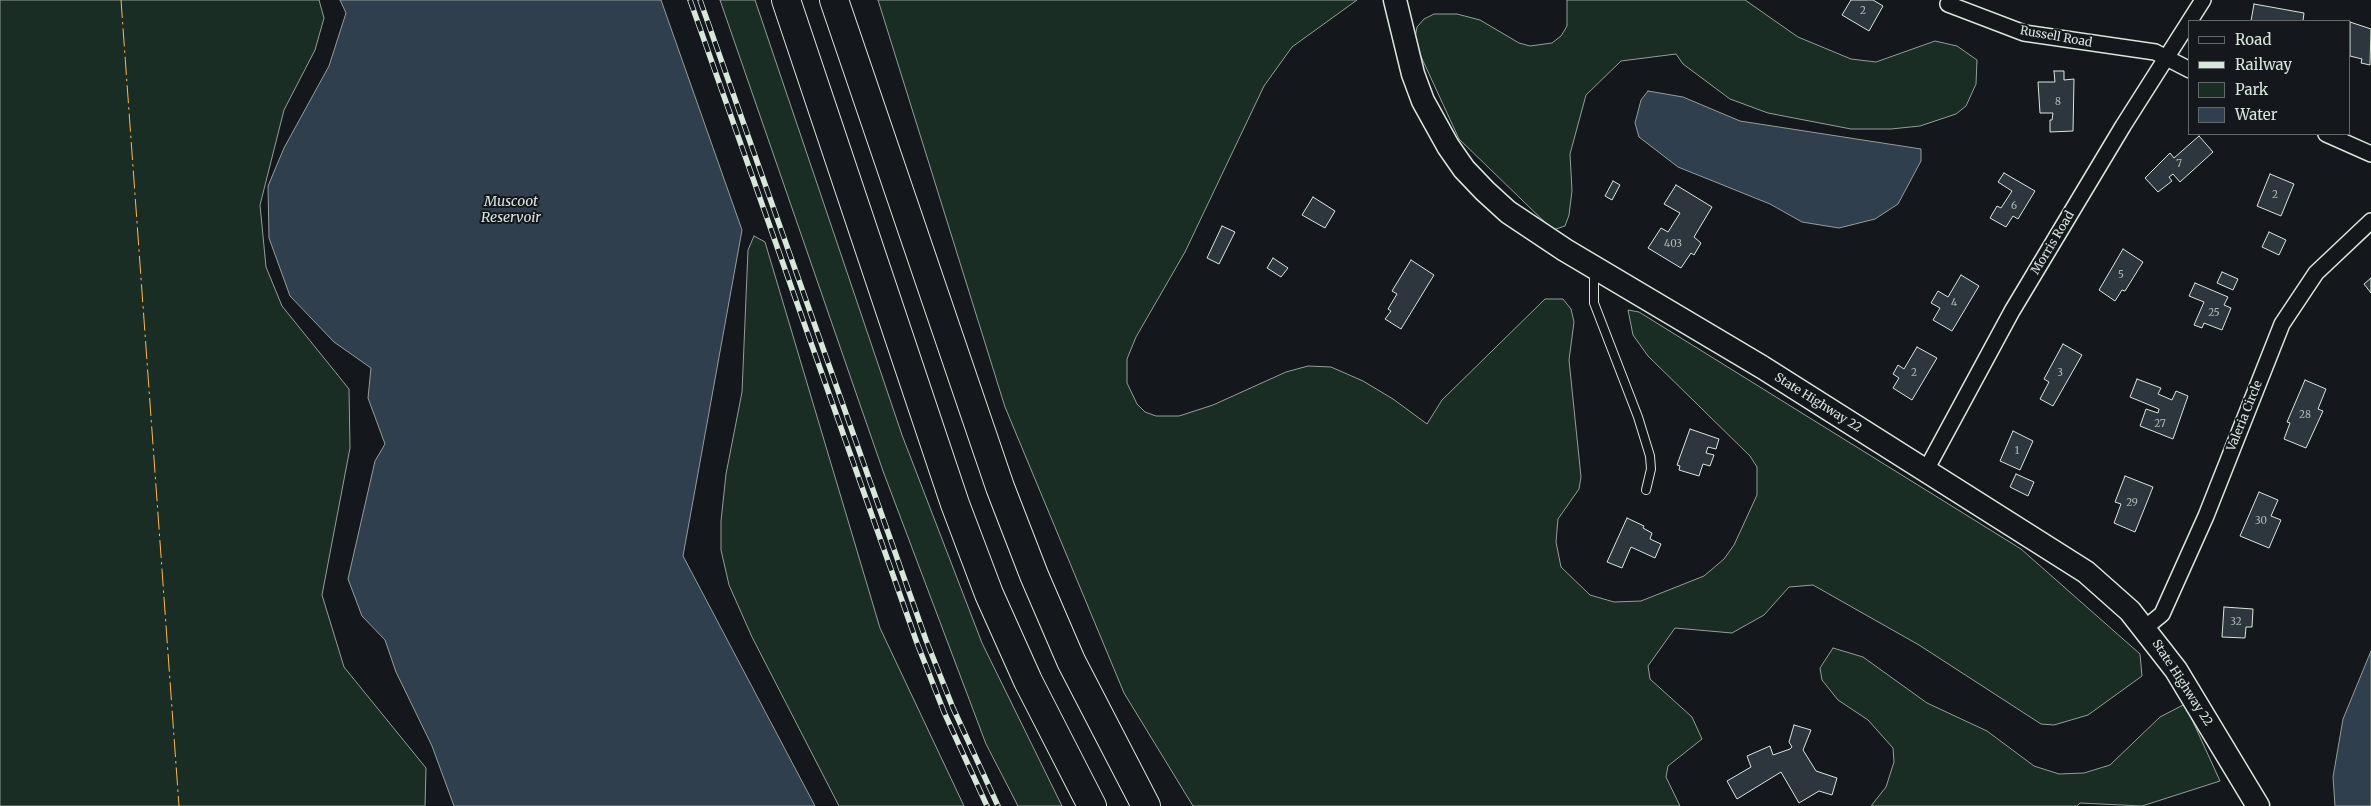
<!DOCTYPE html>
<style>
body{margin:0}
#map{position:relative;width:2371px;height:806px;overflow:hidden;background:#14181c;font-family:Merriweather,serif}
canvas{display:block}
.legend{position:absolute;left:2188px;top:20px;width:162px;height:115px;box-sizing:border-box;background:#14181c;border:1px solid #626a69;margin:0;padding:6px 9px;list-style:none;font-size:15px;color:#d8e6dc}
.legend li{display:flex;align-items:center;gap:10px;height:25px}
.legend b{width:25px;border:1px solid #626a69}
</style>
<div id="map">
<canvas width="2371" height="806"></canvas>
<ul class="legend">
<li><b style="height:6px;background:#14181c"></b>Road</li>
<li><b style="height:6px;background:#d8e6dc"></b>Railway</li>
<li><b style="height:14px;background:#1a2d24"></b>Park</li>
<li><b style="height:14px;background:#2f3f4d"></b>Water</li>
</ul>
</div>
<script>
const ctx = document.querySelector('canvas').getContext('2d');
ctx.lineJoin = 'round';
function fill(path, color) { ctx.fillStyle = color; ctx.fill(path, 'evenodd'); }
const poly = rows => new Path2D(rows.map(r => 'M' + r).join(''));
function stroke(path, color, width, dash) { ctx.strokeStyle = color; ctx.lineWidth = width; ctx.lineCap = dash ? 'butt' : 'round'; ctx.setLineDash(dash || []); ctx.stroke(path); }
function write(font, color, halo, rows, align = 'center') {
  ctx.font = font + ' Merriweather,serif'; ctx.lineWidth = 4; ctx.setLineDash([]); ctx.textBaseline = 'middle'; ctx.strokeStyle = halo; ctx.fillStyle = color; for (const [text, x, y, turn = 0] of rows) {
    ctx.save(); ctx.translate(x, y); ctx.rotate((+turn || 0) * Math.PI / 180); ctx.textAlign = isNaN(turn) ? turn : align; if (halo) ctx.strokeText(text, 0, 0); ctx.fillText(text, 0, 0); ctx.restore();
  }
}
const green = poly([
 [0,0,319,0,324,18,315,50,284,110,260,205,266,267,282,306,349,389,350,448,322,595,344,667,426,768,425,806,0,806,0,0],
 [720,0,755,0,902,435,982,643,1062,806,1018,806,986,744,883,471,720,0],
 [878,0,1357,0,1292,47,1264,86,1185,252,1136,337,1127,359,1127,383,1137,404,1145,412,1156,416,1179,416,1213,405,1286,372,1308,366,1331,367,1363,381,1393,399,1427,424,1442,400,1545,299,1563,299,1571,309,1574,322,1569,360,1581,477,1579,489,1558,519,1556,542,1561,567,1590,595,1614,602,1641,601,1704,576,1724,559,1734,545,1757,495,1757,467,1750,456,1648,356,1633,335,1628,310,1639,312,2021,549,2140,654,2142,676,2088,715,2054,725,2041,724,1919,645,1813,585,1789,587,1764,615,1732,633,1675,628,1648,666,1650,679,1692,717,1702,739,1668,766,1666,777,1680,806,1193,806,1124,693,1005,407,878,0],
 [1567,0,1745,0,1798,37,1851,59,1876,62,1935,41,1957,46,1977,60,1976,84,1966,106,1956,114,1920,126,1891,129,1851,129,1768,113,1730,99,1683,64,1676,54,1621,61,1586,95,1570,154,1572,191,1569,215,1565,226,1553,230,1459,139,1418,50,1415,38,1417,27,1424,19,1434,14,1457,14,1480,20,1519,43,1530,46,1552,43,1561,36,1567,26,1567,0],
 [754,236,765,242,880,628,964,806,839,806,752,637,729,585,721,550,721,521,726,474,742,392,748,250,754,236],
 [1833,648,1863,657,1927,703,1987,731,2034,766,2059,774,2084,773,2110,765,2160,717,2185,704,2220,781,2142,806,2080,803,2077,806,1871,806,1886,787,1894,762,1893,748,1868,720,1838,700,1822,680,1820,668,1833,648]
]);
const water = poly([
 [340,0,661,0,742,230,683,556,815,806,454,806,432,746,396,672,385,640,362,616,348,579,375,461,385,444,368,398,371,368,334,342,290,296,269,238,268,186,284,148,329,66,346,13,340,0],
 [1648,91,1683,97,1740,121,1921,149,1921,161,1898,204,1875,219,1839,228,1802,222,1770,204,1678,167,1639,137,1635,123,1641,100,1648,91],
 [2371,651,2371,806,2335,806,2333,777,2343,719,2371,651]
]);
const building = poly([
 [1851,0,1873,0,1883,6,1869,31,1842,15,1851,0],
 [2254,4,2304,13,2303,21,2251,21,2254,4],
 [2350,22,2371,29,2370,65,2361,63,2362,59,2350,56,2350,22],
 [2054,71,2064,71,2064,80,2074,79,2073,131,2050,132,2050,120,2052,120,2053,113,2040,113,2038,82,2055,82,2054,71],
 [2199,136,2213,152,2180,182,2173,174,2169,177,2172,181,2158,192,2145,178,2170,153,2174,158,2199,136],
 [2004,173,2035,191,2018,219,2013,216,2006,227,1990,218,1997,206,2001,208,2012,191,1998,182,2004,173],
 [2270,174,2294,184,2281,216,2257,206,2270,174],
 [1613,181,1620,185,1612,200,1605,196,1613,181],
 [1676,185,1712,207,1694,237,1701,243,1694,255,1691,253,1681,268,1648,248,1661,228,1668,232,1680,213,1664,204,1676,185],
 [1313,197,1335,211,1325,228,1302,215,1313,197],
 [1222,226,1235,232,1219,264,1207,258,1222,226],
 [2269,232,2286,240,2279,255,2262,247,2269,232],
 [2123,249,2143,262,2125,291,2122,290,2115,301,2099,290,2123,249],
 [1273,258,1288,268,1281,277,1267,268,1273,258],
 [1411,260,1434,275,1401,329,1385,319,1391,311,1388,309,1397,294,1392,291,1411,260],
 [2222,272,2238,279,2233,290,2217,283,2222,272],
 [1961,275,1979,286,1952,331,1933,320,1940,308,1931,303,1938,291,1948,297,1961,275],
 [2371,278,2371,293,2364,284,2371,278],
 [2195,283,2228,297,2224,305,2231,308,2222,330,2204,323,2202,328,2194,325,2204,302,2189,296,2195,283],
 [2063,344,2082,355,2053,406,2040,399,2049,382,2044,379,2063,344],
 [1917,347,1937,358,1912,400,1893,388,1899,378,1893,374,1898,365,1904,369,1917,347],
 [2137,379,2161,388,2158,394,2172,400,2176,391,2188,396,2173,439,2140,426,2146,409,2158,413,2159,409,2130,397,2137,379],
 [2305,380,2326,389,2318,409,2323,411,2306,448,2284,439,2290,423,2287,422,2305,380],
 [1690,429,1719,439,1716,449,1708,447,1706,453,1714,455,1710,466,1703,464,1699,476,1679,470,1680,466,1677,465,1690,429],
 [2013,431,2033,441,2020,470,2000,461,2013,431],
 [2016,474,2034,482,2028,496,2010,487,2016,474],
 [2125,476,2153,487,2135,532,2114,523,2121,504,2115,502,2125,476],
 [2259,492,2278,500,2271,516,2281,520,2269,548,2240,536,2259,492],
 [1627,518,1644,526,1643,528,1652,533,1650,539,1661,544,1655,558,1631,547,1622,568,1607,562,1627,518],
 [2224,607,2253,609,2252,627,2246,627,2245,638,2222,637,2224,607],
 [1794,725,1811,730,1803,750,1816,771,1837,778,1832,795,1819,791,1799,803,1781,772,1737,799,1727,781,1751,767,1747,756,1770,746,1773,755,1790,749,1792,747,1789,742,1794,725]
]);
const lane = poly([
 [1594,270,1594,303,1638,417,1650,456,1651,469,1646,490]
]);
const street = poly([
 [1948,4,2024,33,2155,52,2190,70],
 [2326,134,2371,154],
 [1926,470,2012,311,2123,126,2203,0],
 [2145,628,2162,614,2206,516,2282,324,2316,273,2371,221]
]);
const secondary = poly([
 [1395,0,1413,74,1423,101,1448,146,1464,169,1485,191,1508,212,1565,250,1762,367,2086,572,2130,611,2176,670,2258,806]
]);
const highway = poly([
 [786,0,955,504,989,594,1028,681,1092,806],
 [834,0,1000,487,1034,575,1071,661,1146,806]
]);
const rail = poly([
 [690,0,917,643,944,712,987,806],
 [700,0,926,640,953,708,998,806]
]);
const power = poly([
 [121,0,179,806]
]);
const numberNames = [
 ["2",1863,11],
 ["8",2058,102],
 ["7",2179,164],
 ["2",2275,195],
 ["6",2014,206],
 ["403",1673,244],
 ["5",2121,275],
 ["4",1954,303],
 ["25",2214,313],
 ["2",1914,373],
 ["3",2060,373],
 ["28",2305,415],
 ["27",2160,424],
 ["1",2017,451],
 ["29",2132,503],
 ["30",2261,521],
 ["32",2236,622]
];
const streetNames = [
 ["Russell Road",2056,37,10],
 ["Morris Road",2053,243,-59],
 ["State Highway 22",1818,403,32],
 ["Valeria Circle",2245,416,-68],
 ["State Highway 22",2182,683,57]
];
const waterNames = [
 ["Muscoot",511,202],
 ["Reservoir",511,218]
];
fill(green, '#1a2d24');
stroke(green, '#939e99', 1);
fill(water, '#2f3f4d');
stroke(water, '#939e99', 1);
fill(building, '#2c363c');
stroke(building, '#d8e6dc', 1);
stroke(lane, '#d8e6dc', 10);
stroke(street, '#d8e6dc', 18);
stroke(secondary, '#d8e6dc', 25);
stroke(highway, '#d8e6dc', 30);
stroke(lane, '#14181c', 8);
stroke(street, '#14181c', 15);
stroke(secondary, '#14181c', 22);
stroke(highway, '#14181c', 28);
stroke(rail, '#d8e6dc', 5.5);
stroke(rail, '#14181c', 4, [11]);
stroke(power, '#ffb74d', 1, [18, 4, 2.5, 4]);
write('10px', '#adbab4', null, numberNames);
write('12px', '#d8e6dc', '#14181c', streetNames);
write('italic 14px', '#d8e6dc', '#14181c', waterNames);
</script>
